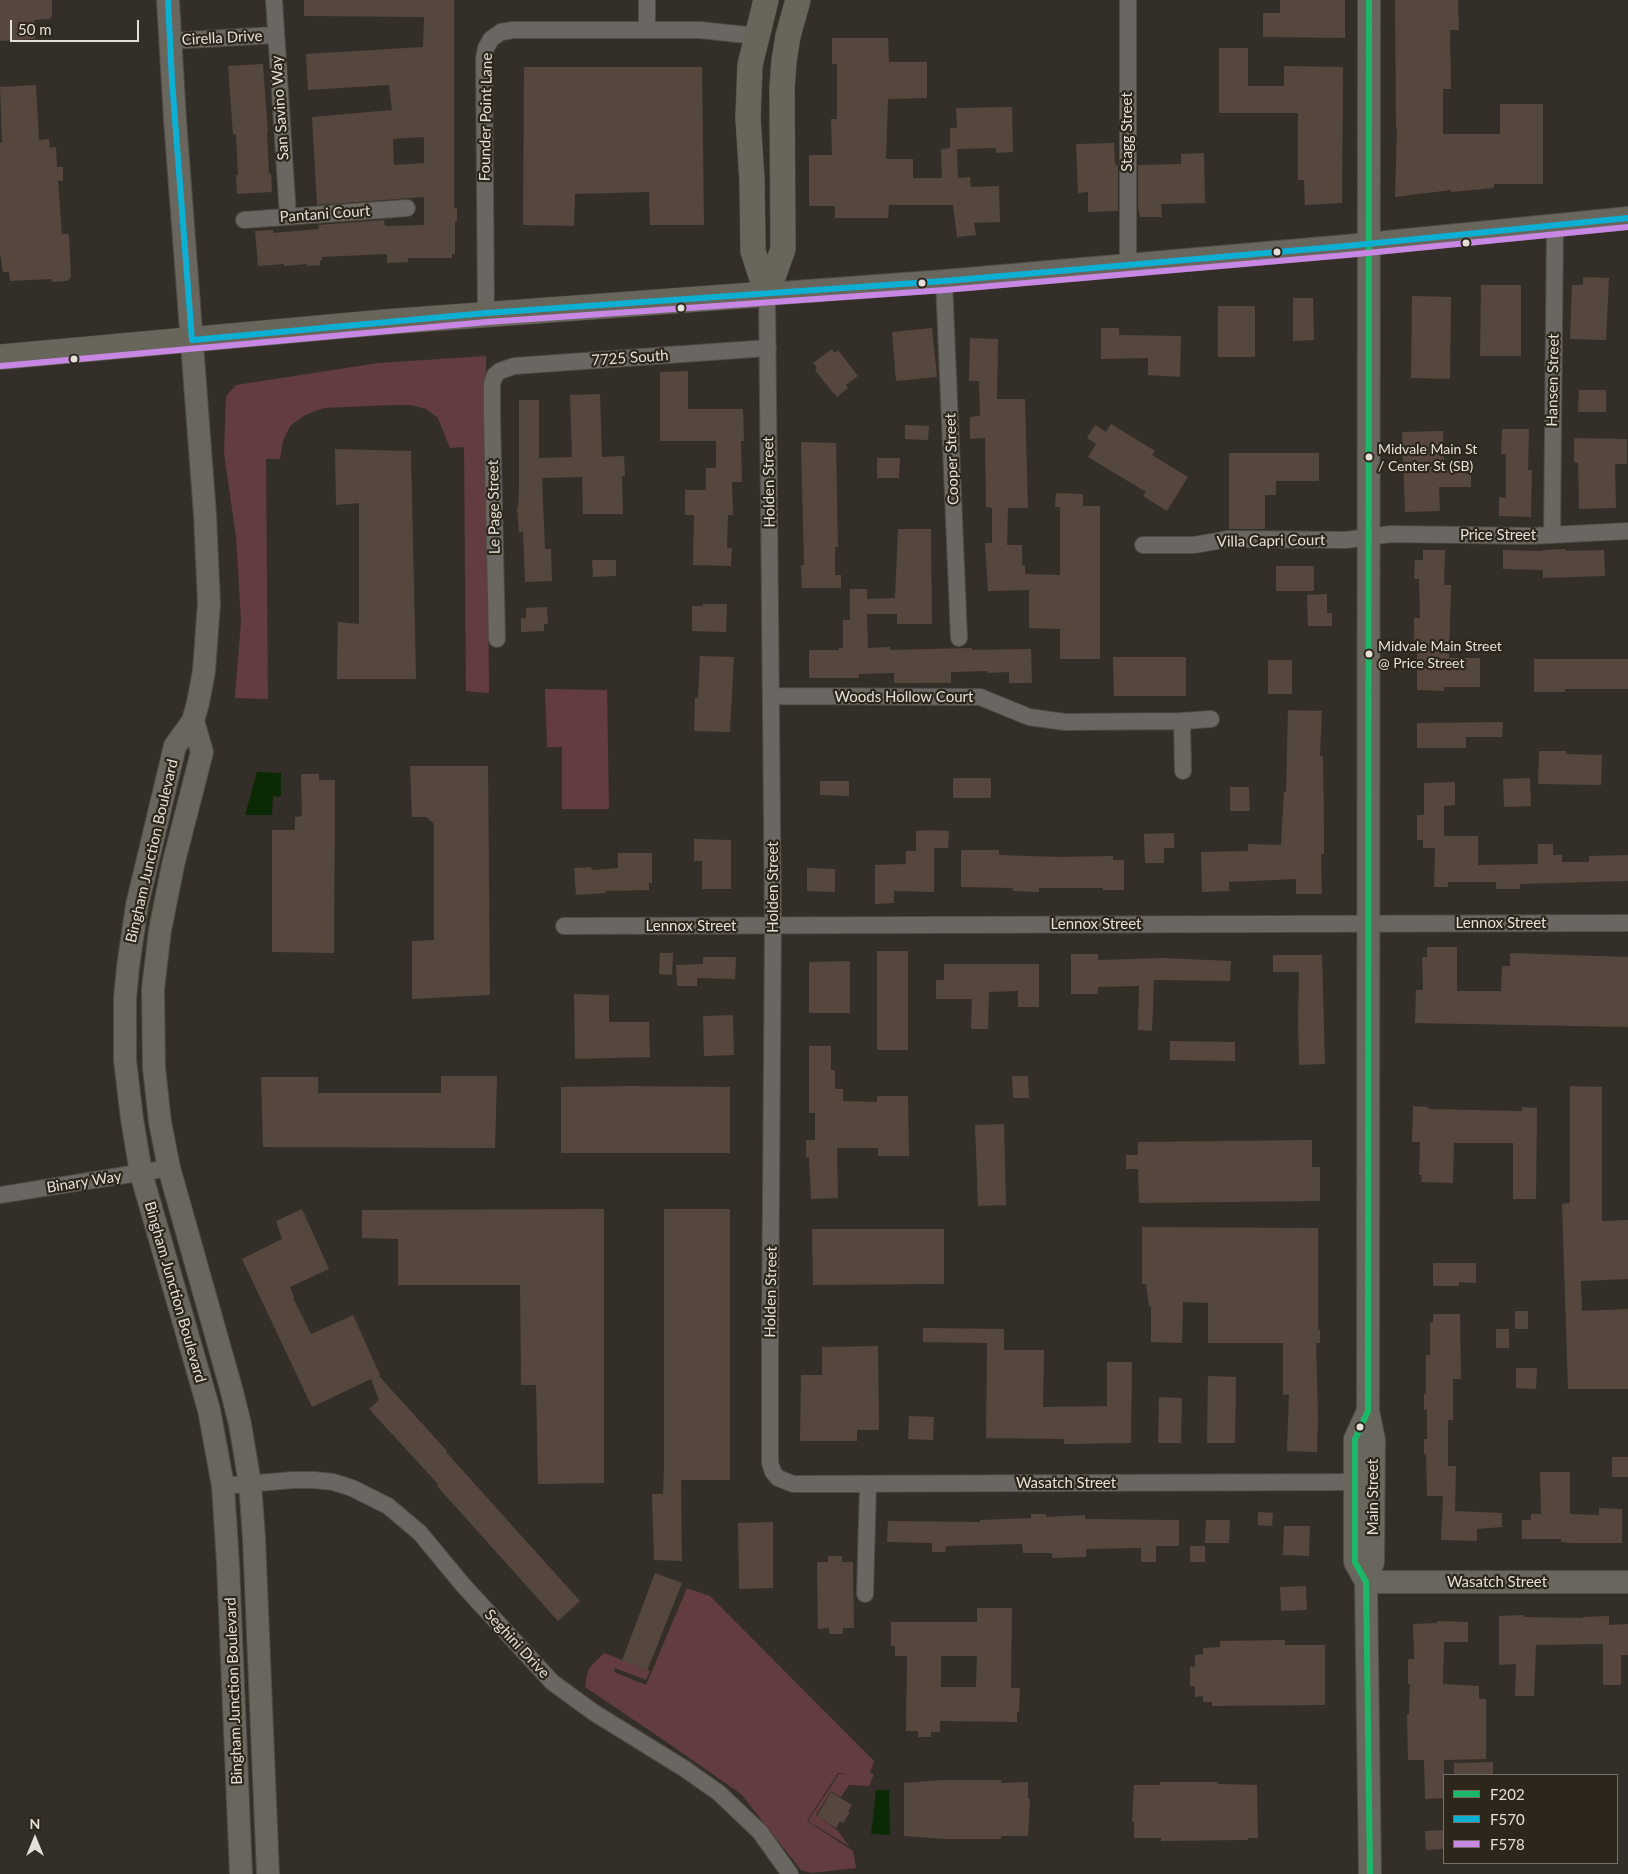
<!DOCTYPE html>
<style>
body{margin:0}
#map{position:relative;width:1628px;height:1874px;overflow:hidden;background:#332f28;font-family:Lato,sans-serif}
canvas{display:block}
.legend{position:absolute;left:1443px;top:1774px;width:175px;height:90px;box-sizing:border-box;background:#2d261a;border:1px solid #767066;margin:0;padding:6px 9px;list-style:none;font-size:15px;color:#e4dfd8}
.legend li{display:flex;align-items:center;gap:10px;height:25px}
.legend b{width:25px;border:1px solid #767066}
.north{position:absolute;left:10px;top:1814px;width:50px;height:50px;-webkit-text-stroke:4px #2d261a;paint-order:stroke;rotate:0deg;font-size:14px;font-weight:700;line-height:20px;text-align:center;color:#e4dfd8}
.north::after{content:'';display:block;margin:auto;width:18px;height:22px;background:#e4dfd8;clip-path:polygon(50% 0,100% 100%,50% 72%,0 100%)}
.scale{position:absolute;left:10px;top:20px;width:129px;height:22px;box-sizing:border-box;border:2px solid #e4dfd8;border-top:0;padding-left:6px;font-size:15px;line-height:18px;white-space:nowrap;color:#e4dfd8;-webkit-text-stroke:4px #2d261a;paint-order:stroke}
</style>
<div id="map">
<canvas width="1628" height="1874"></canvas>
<ul class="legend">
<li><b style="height:6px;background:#1ab867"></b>F202</li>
<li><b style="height:6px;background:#0dafd3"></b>F570</li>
<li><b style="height:6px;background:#c787e3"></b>F578</li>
</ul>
<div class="north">N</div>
<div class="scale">50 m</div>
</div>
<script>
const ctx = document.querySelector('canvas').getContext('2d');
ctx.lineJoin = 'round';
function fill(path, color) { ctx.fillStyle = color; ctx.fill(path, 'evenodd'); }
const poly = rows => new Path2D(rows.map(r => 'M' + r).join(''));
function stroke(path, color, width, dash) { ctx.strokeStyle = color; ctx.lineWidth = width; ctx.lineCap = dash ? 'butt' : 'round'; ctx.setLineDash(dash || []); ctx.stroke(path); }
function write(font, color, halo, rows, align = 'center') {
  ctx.font = font + ' Lato,sans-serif'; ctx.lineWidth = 4.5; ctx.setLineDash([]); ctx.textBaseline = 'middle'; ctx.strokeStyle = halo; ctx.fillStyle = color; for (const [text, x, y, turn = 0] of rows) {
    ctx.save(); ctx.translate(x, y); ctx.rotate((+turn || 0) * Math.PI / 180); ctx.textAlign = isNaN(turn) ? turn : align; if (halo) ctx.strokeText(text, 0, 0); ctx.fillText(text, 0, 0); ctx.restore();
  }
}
const green = poly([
 [486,356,489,693,466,691,464,447,450,448,438,418,426,409,411,405,394,405,324,408,305,415,290,426,283,441,280,459,266,459,268,699,235,698,241,621,236,537,224,453,226,396,236,385,378,363],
 [545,689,607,690,609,809,562,809,562,747,547,747],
 [687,1588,710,1596,874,1761,870,1773,874,1774,869,1786,849,1785,841,1797,831,1791,816,1815,837,1830,850,1847,808,1821,839,1774,847,1773,838,1773,807,1821,853,1851,856,1868,812,1873,801,1870,741,1794,668,1743,585,1687,587,1674,590,1667,604,1653,650,1671,646,1680,615,1668,614,1672,646,1685]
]);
const water = poly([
 [257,772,281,773,281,797,273,796,272,815,245,815],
 [876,1790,889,1790,890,1835,871,1834]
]);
const building = poly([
 [0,0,52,0,52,16,49,19,34,20,35,39,0,41],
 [304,0,454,0,454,208,457,208,457,221,455,221,455,254,452,254,452,258,408,258,408,262,387,263,387,254,322,257,322,260,320,260,320,265,307,266,307,264,284,266,284,264,258,266,255,231,273,230,273,233,319,229,318,225,384,220,385,226,424,225,424,197,317,205,312,117,392,110,389,85,308,90,306,54,423,47,424,17,304,16],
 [424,137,424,163,394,165,393,139],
 [1280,0,1345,0,1345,38,1263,37,1263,13,1280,13],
 [1395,0,1458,0,1459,30,1450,30,1451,89,1443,89,1443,134,1500,134,1500,104,1543,104,1543,184,1494,184,1494,188,1451,192,1451,190,1395,197,1397,128,1396,128],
 [832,38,888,38,889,62,927,62,927,98,888,99,886,159,913,159,913,178,942,178,941,149,950,148,950,128,957,128,956,108,1012,107,1013,152,996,153,996,148,957,149,958,178,970,177,971,187,999,186,1000,222,974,223,976,235,957,237,953,205,889,205,888,218,835,218,835,206,809,206,809,155,832,155,831,119,837,119,837,64,832,64],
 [1219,48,1248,48,1248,86,1284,86,1284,66,1343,67,1342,203,1305,205,1304,180,1298,180,1298,113,1219,113],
 [263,64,268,132,267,132,269,174,271,174,272,192,237,194,236,175,238,175,236,134,233,135,228,66],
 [524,67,702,67,704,225,650,225,649,192,575,194,574,226,523,225],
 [36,85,39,140,49,139,50,148,56,147,57,167,63,167,63,181,58,181,62,234,67,234,69,235,71,277,67,281,53,282,51,279,10,281,9,272,3,272,0,253,0,143,2,143,0,87],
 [1114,143,1115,165,1118,165,1118,211,1088,212,1088,192,1078,193,1076,144],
 [1204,153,1205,203,1161,204,1162,217,1140,217,1139,210,1138,210,1138,165,1181,164,1181,154],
 [1583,277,1609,278,1606,340,1570,339,1572,285,1583,285],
 [1481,285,1521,285,1521,356,1480,356],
 [1412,296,1451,297,1450,379,1411,378],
 [1293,298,1313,298,1314,340,1293,341],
 [1218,306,1255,306,1255,357,1218,357],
 [932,328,937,377,896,381,892,332],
 [1101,328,1119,328,1119,335,1181,336,1180,377,1148,375,1148,358,1101,359],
 [970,338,998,339,997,399,1025,399,1028,508,1008,508,1007,545,1022,545,1022,565,1025,565,1025,574,1060,575,1060,507,1055,507,1056,493,1083,494,1083,506,1100,506,1100,659,1060,659,1060,629,1029,628,1029,590,988,591,985,543,992,543,992,508,986,507,985,438,970,439,970,417,980,416,979,381,969,381],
 [832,349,835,353,838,350,858,376,846,385,848,388,837,397,835,394,834,394,815,370,817,368,813,363],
 [688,371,688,409,743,409,744,441,741,441,742,482,732,482,733,515,728,515,727,548,732,548,731,566,693,565,694,515,685,515,685,490,706,490,706,468,716,468,716,441,660,441,660,372],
 [1579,390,1606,390,1606,412,1578,412],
 [600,394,602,457,624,456,625,476,622,476,623,514,583,514,582,477,542,478,545,549,551,549,552,581,525,582,523,532,519,532,517,508,518,507,519,491,519,400,539,400,539,458,572,457,570,395],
 [1111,424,1155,451,1152,455,1188,477,1167,511,1143,496,1146,492,1088,457,1096,444,1087,438,1095,425,1106,432],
 [905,425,929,426,928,440,905,439],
 [1502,429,1529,429,1528,470,1532,470,1531,517,1499,516,1499,497,1506,498,1506,454,1501,454],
 [1443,431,1444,469,1471,469,1471,487,1439,487,1440,511,1405,512,1402,432],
 [1574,438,1627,439,1627,464,1615,464,1616,508,1579,509,1578,463,1574,462],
 [801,442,836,443,838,547,835,547,835,575,841,575,841,588,802,588,801,565,804,565],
 [335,449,411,451,416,679,337,679,338,622,359,624,359,503,336,505],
 [1229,453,1319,453,1319,481,1276,481,1276,495,1265,495,1265,529,1229,529],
 [877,458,900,458,899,478,877,478],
 [898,529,931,529,932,624,897,624,897,614,867,614,868,648,890,647,890,650,972,648,972,650,1031,649,1032,683,1009,683,1009,672,987,673,987,671,951,672,951,683,894,683,894,673,859,674,859,678,809,678,809,650,839,650,839,648,843,648,843,620,850,620,850,589,867,589,867,599,895,598],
 [1566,549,1566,551,1604,550,1605,576,1543,578,1543,570,1503,569,1503,550,1543,551,1543,550],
 [1423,550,1445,550,1444,585,1451,585,1449,658,1480,658,1480,687,1444,687,1444,691,1417,690,1417,641,1414,641,1414,618,1420,618,1419,579,1414,579,1415,560,1423,560],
 [592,560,616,560,616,576,593,577],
 [1276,566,1314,566,1314,591,1276,591],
 [1327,594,1327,613,1332,613,1332,626,1308,626,1307,595],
 [703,604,727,604,726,632,692,631,692,606,703,606],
 [547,607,548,624,544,624,544,631,521,632,521,618,526,618,526,608],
 [700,656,734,657,730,732,694,731,695,698,698,698],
 [1113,657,1186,657,1186,696,1114,696],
 [1534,659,1628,659,1628,689,1565,689,1565,692,1534,692],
 [1268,660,1292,660,1292,694,1268,694],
 [1288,710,1322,711,1320,756,1323,756,1324,828,1324,854,1321,854,1322,894,1296,894,1296,879,1229,882,1229,891,1202,892,1201,852,1248,851,1248,844,1281,845,1284,792,1286,792],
 [1503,722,1502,737,1466,737,1466,748,1417,748,1417,723],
 [1539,751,1566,751,1566,754,1602,755,1601,785,1538,784],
 [410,766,488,766,490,995,412,999,412,941,434,940,434,824,426,817,412,817],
 [301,774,319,774,319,780,335,780,334,953,272,952,272,830,295,830,295,817,302,816],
 [953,778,991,778,991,798,953,798],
 [1530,778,1531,806,1504,807,1503,779],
 [820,781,849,781,849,796,820,795],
 [1455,782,1455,805,1444,806,1444,836,1478,836,1478,865,1538,864,1538,844,1553,844,1553,855,1562,855,1562,862,1589,862,1589,856,1628,855,1628,881,1520,884,1520,889,1496,889,1496,882,1448,882,1448,887,1434,887,1435,848,1423,848,1423,840,1417,840,1417,815,1424,815,1424,783],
 [1230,787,1249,787,1250,811,1230,811],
 [929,830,949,831,948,848,934,848,934,892,894,891,894,903,875,904,875,865,906,864,906,851,916,851,916,831],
 [1174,833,1174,848,1164,848,1164,863,1145,863,1144,834],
 [694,839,731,840,731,889,702,889,702,861,694,861],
 [961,850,999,850,999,855,1059,857,1113,856,1113,860,1124,860,1124,890,1103,890,1103,888,1039,888,1039,892,1013,891,1013,888,961,887],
 [618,853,652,853,652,883,649,883,649,890,606,891,606,893,576,895,574,868,591,867,592,870,618,868],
 [807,868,835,869,835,892,807,891],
 [1427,947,1457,947,1457,991,1501,991,1502,966,1510,966,1510,953,1628,957,1628,1027,1415,1023,1416,990,1423,990,1422,957,1427,957],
 [877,951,908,951,908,1050,877,1050],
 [660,953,673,953,672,975,659,974],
 [1071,954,1098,954,1098,960,1163,958,1231,961,1230,981,1154,980,1152,1031,1138,1030,1139,986,1098,987,1098,994,1071,994],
 [1273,955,1322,955,1325,1064,1299,1065,1298,1021,1299,972,1273,972],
 [703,957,736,957,735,979,697,978,697,986,677,986,676,965,703,964],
 [850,961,850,1013,809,1013,809,962],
 [944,964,1039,964,1039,1007,1018,1007,1018,991,989,992,988,1029,971,1029,972,999,936,999,936,980,944,980],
 [574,994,609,995,609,1022,649,1022,650,1057,575,1059],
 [733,1015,734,1055,704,1056,703,1016],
 [1170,1041,1235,1042,1235,1061,1170,1060],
 [809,1046,831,1046,831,1070,835,1070,835,1089,843,1089,843,1101,877,1102,877,1096,908,1096,909,1156,878,1156,878,1148,837,1148,838,1198,811,1199,809,1157,806,1157,806,1140,815,1140,815,1113,809,1113],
 [441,1076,497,1076,495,1148,263,1147,261,1077,318,1077,318,1093,441,1093],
 [1012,1076,1028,1076,1029,1098,1013,1098],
 [627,1086,730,1087,730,1153,561,1153,561,1087],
 [1570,1086,1602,1087,1602,1221,1628,1220,1628,1279,1581,1281,1582,1311,1628,1309,1628,1389,1568,1389,1562,1204,1570,1203],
 [1413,1106,1429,1107,1428,1109,1522,1111,1522,1107,1537,1108,1536,1199,1513,1199,1513,1143,1454,1143,1453,1183,1421,1182,1422,1175,1419,1175,1420,1142,1412,1142],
 [1004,1124,1006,1205,978,1206,975,1125],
 [1312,1140,1312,1167,1320,1167,1320,1201,1139,1203,1138,1169,1126,1169,1126,1155,1138,1155,1138,1142],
 [302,1209,329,1269,290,1287,294,1297,293,1298,311,1334,353,1315,380,1375,379,1376,447,1451,446,1452,580,1601,558,1621,437,1486,438,1484,369,1409,379,1400,371,1379,312,1407,242,1259,282,1239,276,1221],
 [604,1209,604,1483,538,1484,536,1385,521,1385,520,1285,398,1285,398,1239,362,1238,362,1210],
 [664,1209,730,1209,730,1480,681,1480,682,1561,654,1560,652,1494,663,1494,664,1470],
 [1142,1227,1318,1228,1318,1330,1320,1330,1320,1343,1316,1343,1318,1412,1317,1452,1287,1451,1289,1394,1283,1395,1283,1343,1208,1343,1208,1303,1183,1302,1182,1343,1151,1342,1151,1306,1149,1306,1146,1284,1142,1284],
 [812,1229,944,1229,944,1284,813,1285],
 [1433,1263,1476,1263,1476,1283,1459,1282,1459,1286,1433,1286],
 [1515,1311,1528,1311,1528,1329,1515,1329],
 [1433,1314,1460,1314,1461,1379,1453,1379,1453,1420,1448,1420,1448,1466,1456,1466,1455,1511,1502,1513,1502,1527,1477,1529,1477,1541,1441,1540,1443,1496,1427,1496,1426,1454,1424,1454,1424,1439,1427,1439,1427,1410,1424,1410,1424,1394,1426,1394,1426,1355,1430,1355,1430,1323,1433,1323],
 [923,1328,1004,1329,1004,1350,1044,1350,1043,1407,1107,1406,1107,1362,1132,1362,1131,1443,1064,1444,1064,1439,986,1438,987,1343,923,1342],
 [1496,1329,1509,1329,1509,1348,1496,1348],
 [878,1346,879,1430,857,1430,857,1441,800,1441,801,1375,822,1375,822,1347],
 [1516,1368,1537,1368,1536,1389,1516,1388],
 [1208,1376,1236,1377,1235,1443,1207,1443],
 [1159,1397,1182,1398,1181,1443,1158,1443],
 [909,1416,934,1417,933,1440,908,1439],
 [1612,1457,1628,1457,1628,1477,1612,1477],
 [1540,1472,1570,1472,1570,1514,1599,1515,1599,1508,1622,1509,1622,1543,1571,1543,1561,1542,1561,1539,1522,1539,1522,1520,1531,1520,1531,1514,1541,1514],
 [1258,1512,1273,1513,1272,1526,1258,1525],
 [1031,1514,1046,1514,1046,1517,1085,1515,1085,1519,1179,1520,1179,1546,1156,1546,1156,1562,1141,1562,1141,1548,1086,1549,1086,1557,1052,1558,1052,1553,1023,1553,1022,1544,946,1546,945,1552,932,1552,932,1543,887,1542,888,1521,980,1522,980,1520,1031,1518],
 [1206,1520,1230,1520,1229,1543,1205,1543],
 [773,1522,773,1588,739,1589,738,1523],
 [1284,1526,1310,1526,1309,1556,1283,1555],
 [1190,1546,1205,1546,1205,1562,1190,1562],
 [828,1556,842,1556,842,1562,853,1562,854,1628,843,1628,843,1634,829,1634,829,1628,818,1629,817,1562,828,1562],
 [655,1573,682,1583,647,1671,622,1661],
 [1306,1586,1307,1610,1281,1611,1280,1587],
 [977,1608,1012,1608,1011,1688,1020,1688,1019,1712,1017,1712,1017,1722,940,1721,940,1732,931,1732,931,1737,918,1737,918,1731,906,1731,907,1656,895,1656,895,1646,891,1646,891,1622,977,1622],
 [941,1656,977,1656,976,1687,941,1687],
 [1524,1615,1524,1617,1583,1618,1583,1617,1609,1616,1609,1625,1628,1624,1628,1655,1621,1655,1621,1685,1603,1685,1603,1644,1536,1645,1534,1696,1515,1696,1516,1664,1499,1665,1499,1616],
 [1437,1621,1468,1622,1468,1642,1444,1642,1443,1684,1479,1686,1479,1699,1486,1699,1486,1759,1444,1760,1444,1798,1425,1799,1424,1760,1408,1760,1407,1714,1409,1714,1410,1684,1408,1684,1408,1659,1414,1659,1413,1624,1437,1623],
 [1285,1640,1285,1645,1325,1645,1325,1705,1212,1706,1212,1702,1203,1702,1203,1696,1195,1697,1195,1686,1190,1686,1190,1666,1195,1667,1195,1655,1203,1654,1203,1648,1220,1647,1220,1641],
 [1493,1762,1493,1775,1454,1775,1454,1763],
 [943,1780,1001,1780,1001,1783,1028,1782,1028,1799,1030,1799,1028,1836,1001,1836,1001,1839,944,1839,904,1836,904,1783],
 [1160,1782,1218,1782,1218,1784,1257,1785,1258,1838,1248,1838,1248,1840,1161,1841,1161,1838,1134,1838,1134,1822,1132,1822,1134,1785,1160,1785],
 [831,1792,852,1805,848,1811,850,1812,843,1823,840,1821,836,1828,817,1816],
 [1444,1830,1444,1849,1426,1850,1425,1831]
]);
const street = poly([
 [274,0,288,216],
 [647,0,647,30],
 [1128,0,1128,264],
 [170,41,275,35],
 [244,220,407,208],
 [944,281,959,638],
 [767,294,773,925,770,1330,770,1463,773,1472,778,1478,793,1484,1355,1482],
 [486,313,484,58,486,48,491,39,501,32,513,30,700,30,756,36],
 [1552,535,1555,225],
 [1143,545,1194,545,1228,539,1346,540,1391,534,1531,536,1628,531],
 [497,639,492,416,492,384,495,375,500,371,514,366,768,348],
 [772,696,980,697,1029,717,1065,722,1182,721,1211,719],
 [1182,721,1183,771],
 [564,926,1628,923],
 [0,1195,169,1168],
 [223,1486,293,1480,314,1480,333,1482,352,1488,388,1506,420,1533,463,1585,552,1682,593,1712,685,1769,719,1793,760,1832,790,1874],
 [865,1594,868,1484]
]);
const secondary = poly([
 [168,0,175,120,205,515,209,603,204,671,198,703,193,721,175,746,137,905,128,967,125,998,125,1060,132,1119,141,1173,209,1410,223,1486,228,1564,241,1874],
 [1369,0,1368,1411,1374,1440,1373,1562,1366,1582,1370,1874],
 [767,294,944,281,1346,246,1628,218],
 [193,721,202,752,173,865,160,930,153,989,154,1068,160,1122,169,1168,231,1388,240,1424,250,1484,254,1538,268,1874],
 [1366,1582,1628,1582],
 [1366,1582,1355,1562,1355,1439,1368,1411]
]);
const primary = poly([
 [766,0,750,65,748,118,752,180,753,251,767,294],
 [767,294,783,249,782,88,784,61,788,36,798,0],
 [0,357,385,322,767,294]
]);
const bus1 = poly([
 [1369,0,1368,1411,1355,1439,1355,1562,1366,1582,1370,1874]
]);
const bus2 = poly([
 [168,0,172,81,192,340],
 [192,340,486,313,944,281,1346,246,1628,218]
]);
const bus3 = poly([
 [1,366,487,322,945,290,1347,255,1628,227]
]);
const markers = [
 [1466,243,4.5,"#e4dfd8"],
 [1277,252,4.5,"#e4dfd8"],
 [922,283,4.5,"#e4dfd8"],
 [681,308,4.5,"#e4dfd8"],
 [74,359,4.5,"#e4dfd8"],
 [1369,457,4.5,"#e4dfd8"],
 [1369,654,4.5,"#e4dfd8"],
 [1360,1427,4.5,"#e4dfd8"]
];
const busNames = [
 ["Midvale Main St",1378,449],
 ["/ Center St (SB)",1378,466],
 ["Midvale Main Street",1378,646],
 ["@ Price Street",1378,663]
];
const streetNames = [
 ["Cirella Drive",222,38,-3],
 ["San Savino Way",280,108,-94],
 ["Founder Point Lane",486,117,-89],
 ["Stagg Street",1127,132,-90],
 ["Pantani Court",325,214,-4],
 ["7725 South",630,358,-4],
 ["Hansen Street",1553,380,-89],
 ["Cooper Street",952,459,-92],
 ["Holden Street",769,482,-91],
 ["Le Page Street",494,507,-91],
 ["Price Street",1498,535],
 ["Villa Capri Court",1271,541,-1],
 ["Woods Hollow Court",904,697],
 ["Bingham Junction Boulevard",152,851,-77],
 ["Holden Street",773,887,-90],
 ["Lennox Street",1501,923],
 ["Lennox Street",1096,924],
 ["Lennox Street",691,926],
 ["Binary Way",84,1182,-9],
 ["Bingham Junction Boulevard",175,1292,74],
 ["Holden Street",771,1292,-89],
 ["Wasatch Street",1066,1483],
 ["Main Street",1373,1497,-90],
 ["Wasatch Street",1497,1582],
 ["Seghini Drive",517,1644,47],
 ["Bingham Junction Boulevard",234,1691,-92]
];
fill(green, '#623c3e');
fill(water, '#0b2905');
fill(building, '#55473e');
stroke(street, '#4f4b45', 18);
stroke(secondary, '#4f4b45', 24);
stroke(primary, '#4f4b45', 26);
stroke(street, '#6a6661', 16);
stroke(secondary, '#69665e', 22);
stroke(primary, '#68655b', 25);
stroke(bus1, '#1ab867', 6);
stroke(bus2, '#0dafd3', 6);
stroke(bus3, '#c787e3', 6);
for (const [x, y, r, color] of markers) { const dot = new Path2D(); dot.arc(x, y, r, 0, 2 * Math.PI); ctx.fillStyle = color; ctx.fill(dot); stroke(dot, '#2d261a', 2); }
write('14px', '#e4dfd8', '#2d261a', busNames, 'left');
write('15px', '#e4dfd8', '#2d261a', streetNames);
</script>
